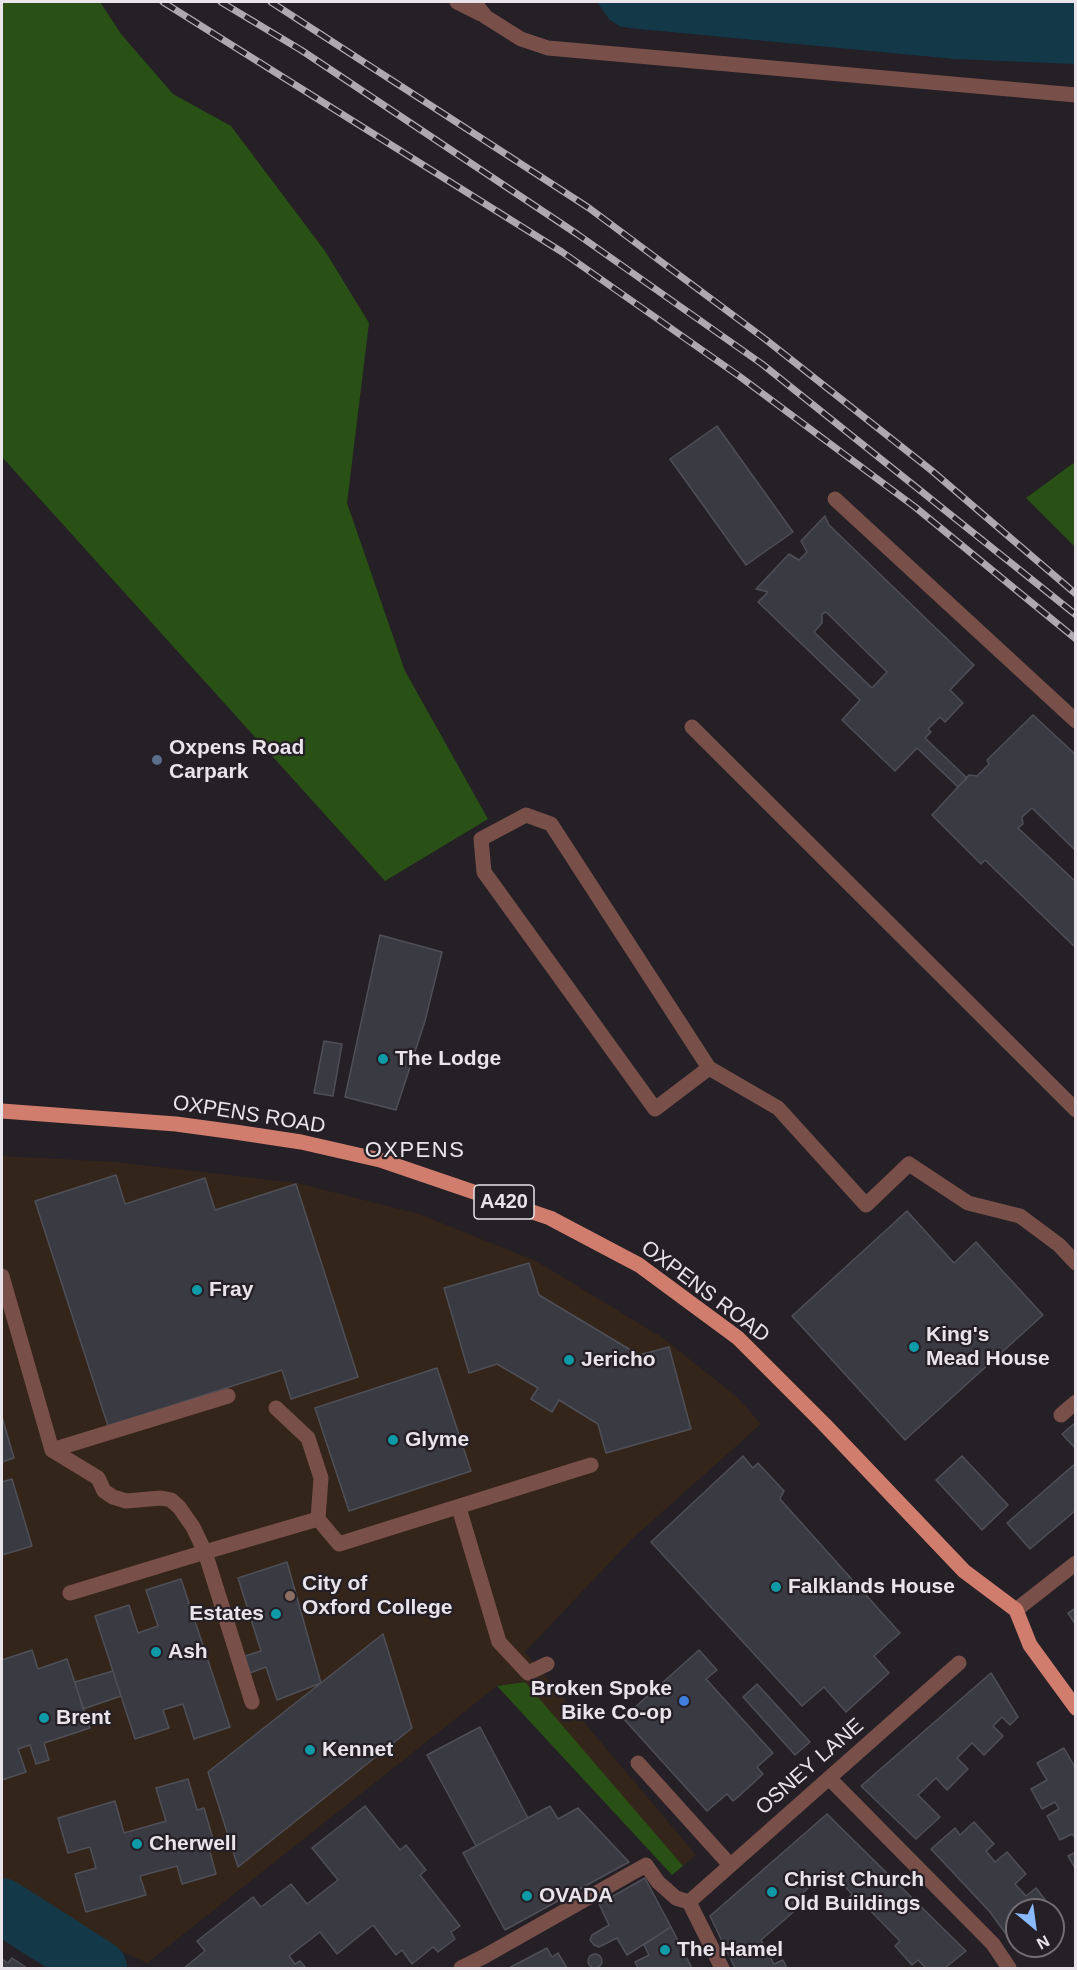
<!DOCTYPE html>
<style>
body{margin:0}
#map{position:relative;width:1077px;height:1970px;overflow:hidden;background:#251f26;font-family:Arial,sans-serif}
canvas{display:block}
.frame{position:absolute;inset:0;border:3px solid #e8e4e9;pointer-events:none}
.north{position:absolute;left:1005px;top:1898px;width:60px;height:60px;box-sizing:border-box;background:#251f26;border:2px solid #736e74;border-radius:50%;rotate:151deg;font-size:16px;font-weight:700;line-height:24px;text-align:center;color:#e8e4e9}
.north::after{content:'';display:block;margin:auto;width:21px;height:27px;background:#89bafc;clip-path:polygon(50% 0,100% 100%,50% 72%,0 100%)}
</style>
<div id="map">
<canvas width="1077" height="1970"></canvas>
<div class="frame"></div>
<div class="north">N</div>
</div>
<script>
const ctx = document.querySelector('canvas').getContext('2d');
ctx.lineJoin = 'round';
function fill(path, color) { ctx.fillStyle = color; ctx.fill(path, 'evenodd'); }
const poly = rows => new Path2D(rows.map(r => 'M' + r).join(''));
function stroke(path, color, width, dash) { ctx.strokeStyle = color; ctx.lineWidth = width; ctx.lineCap = dash ? 'butt' : 'round'; ctx.setLineDash(dash || []); ctx.stroke(path); }
function write(font, color, halo, rows, align = 'center') {
  ctx.font = font + ' Arial,sans-serif'; ctx.lineWidth = 4.5; ctx.setLineDash([]); ctx.textBaseline = 'middle'; ctx.strokeStyle = halo; ctx.fillStyle = color; for (const [text, x, y, turn = 0] of rows) {
    ctx.save(); ctx.translate(x, y); ctx.rotate((+turn || 0) * Math.PI / 180); ctx.textAlign = isNaN(turn) ? turn : align; if (halo) ctx.strokeText(text, 0, 0); ctx.fillText(text, 0, 0); ctx.restore();
  }
}
const education = poly([
 [2,1156,116,1162,297,1183,419,1214,536,1261,663,1338,737,1397,761,1424,632,1539,525,1652,696,1855,683,1866,524,1682,497,1686,147,1963,48,1916,2,1887]
]);
const green = poly([
 [2,2,100,2,121,34,173,94,231,126,325,251,369,323,347,503,405,671,488,819,385,881,2,457],
 [1075,462,1075,547,1026,498],
 [525,1682,683,1866,672,1875,497,1686]
]);
const water = poly([
 [597,2,1075,2,1075,64,955,59,629,28,619,26,609,19]
]);
const river = poly([
 [2,1906,99,1968]
]);
const building = poly([
 [717,426,793,532,746,565,670,459,717,426],
 [825,516,829,525,974,665,950,690,963,703,945,722,940,717,928,729,931,732,925,738,967,778,958,787,917,748,895,771,842,720,860,700,758,602,768,592,756,589,789,554,799,560,807,552,801,541,825,516],
 [826,612,887,672,872,688,814,632,822,623,822,614,826,612],
 [1033,715,1076,755,1076,851,1032,808,1022,817,1023,824,1018,828,1076,882,1076,948,985,860,981,864,932,815,969,775,977,776,989,764,987,760,1033,715],
 [380,935,442,952,425,1021,396,1110,345,1097,380,935],
 [324,1041,342,1044,333,1096,314,1093,324,1041],
 [116,1175,125,1204,205,1178,215,1210,296,1184,358,1377,291,1399,282,1370,108,1426,35,1201,116,1175],
 [907,1211,954,1263,976,1242,1043,1315,905,1440,792,1316,907,1211],
 [529,1263,539,1295,639,1355,669,1347,691,1429,606,1453,598,1424,559,1400,552,1412,531,1399,538,1388,497,1364,469,1373,444,1288,529,1263],
 [437,1368,471,1471,349,1511,315,1408,437,1368],
 [2,1417,14,1458,2,1462,2,1417],
 [1076,1422,1076,1449,1062,1434,1076,1422],
 [743,1456,753,1468,758,1463,784,1491,780,1499,900,1633,874,1656,889,1673,846,1712,824,1687,802,1706,651,1542,743,1456],
 [962,1456,1008,1505,982,1530,936,1480,962,1456],
 [1076,1463,1076,1510,1030,1549,1007,1523,1076,1463],
 [12,1479,32,1546,2,1555,2,1482,12,1479],
 [287,1562,321,1683,277,1700,266,1667,247,1674,242,1657,261,1651,238,1578,287,1562],
 [181,1579,230,1727,194,1739,183,1704,163,1710,169,1728,135,1739,95,1616,129,1605,138,1633,158,1626,146,1590,181,1579],
 [1076,1608,1076,1625,1068,1613,1076,1608],
 [383,1634,412,1728,238,1867,208,1772,383,1634],
 [32,1650,38,1669,67,1659,90,1728,44,1743,49,1760,36,1764,30,1745,18,1749,26,1772,2,1780,2,1660,32,1650],
 [699,1650,717,1670,706,1679,773,1753,757,1767,763,1774,738,1797,733,1801,727,1794,707,1811,623,1718,699,1650],
 [113,1671,121,1696,83,1709,75,1682,113,1671],
 [991,1673,1018,1717,1010,1725,1002,1717,993,1726,1003,1736,984,1755,972,1743,957,1758,968,1769,947,1790,936,1778,918,1795,940,1817,916,1839,861,1786,991,1673],
 [757,1684,810,1742,795,1755,743,1697,757,1684],
 [480,1727,528,1818,476,1846,427,1755,480,1727],
 [1064,1748,1076,1769,1076,1839,1072,1834,1060,1840,1047,1816,1059,1809,1055,1802,1042,1809,1031,1789,1047,1780,1037,1763,1064,1748],
 [188,1779,197,1810,204,1808,213,1839,207,1841,216,1874,182,1884,177,1866,140,1876,146,1895,86,1912,75,1874,96,1868,90,1847,68,1853,58,1818,115,1801,124,1833,166,1821,156,1788,188,1779],
 [365,1806,400,1850,406,1845,426,1870,420,1875,460,1926,451,1932,455,1939,438,1952,433,1947,412,1964,402,1950,396,1955,373,1925,337,1954,320,1932,289,1956,295,1964,300,1961,306,1968,184,1968,205,1951,197,1941,253,1897,261,1907,291,1884,307,1904,338,1880,312,1848,365,1806],
 [550,1806,558,1819,578,1808,629,1862,505,1930,463,1853,550,1806],
 [827,1814,966,1951,945,1968,926,1968,918,1960,912,1965,895,1946,900,1941,862,1902,856,1908,847,1900,852,1894,835,1876,825,1884,820,1878,792,1902,798,1908,761,1940,774,1964,783,1960,787,1968,735,1968,710,1916,827,1814],
 [974,1822,994,1844,986,1851,995,1862,1007,1852,1026,1874,1015,1884,1026,1896,1036,1888,1053,1910,1017,1910,1017,1946,1026,1946,1019,1952,990,1912,931,1849,955,1828,960,1835,974,1822],
 [1076,1852,1076,1870,1068,1856,1076,1852],
 [645,1878,671,1927,627,1955,617,1938,599,1947,594,1945,590,1940,592,1935,609,1925,599,1904,645,1878],
 [671,1927,692,1968,638,1968,635,1962,649,1955,644,1945,671,1927],
 [547,1948,552,1957,558,1953,567,1968,509,1968,547,1948],
 '588 1961a7 7 0 1 1 14 0a7 7 0 1 1-14 0Z',
 [12,1958,27,1968,2,1968,2,1959,8,1963,12,1958]
]);
const service = poly([
 [457,2,481,14],
 [474,2,486,17,521,39,548,48,1076,95],
 [835,499,1076,721],
 [692,727,1076,1110],
 [709,1068,655,1109,484,872,481,839,526,815,551,824,709,1068,778,1108,866,1205,909,1164,968,1203,1020,1216,1059,1245,1076,1263],
 [2,1276,52,1450,98,1478,104,1491,113,1497,126,1501,161,1498,171,1500,179,1507,193,1527,205,1552,318,1519,339,1544,591,1465],
 [276,1408,308,1438,321,1478,318,1519],
 [1061,1415,1076,1402],
 [52,1450,228,1396],
 [459,1508,499,1642,528,1673,547,1664],
 [70,1593,205,1552,252,1702],
 [638,1763,730,1865],
 [485,1956,646,1865,658,1882,676,1898,689,1902]
]);
const pedestrian = poly([
 [461,1968,485,1956]
]);
const minor = poly([
 [1016,1610,1076,1563],
 [829,1778,993,1944,1009,1968],
 [722,1968,689,1902,959,1663]
]);
const primary = poly([
 [2,1111,176,1124,235,1132,301,1142,380,1160,550,1218,639,1265,738,1338,824,1424,964,1571,1016,1610,1030,1645,1076,1708]
]);
const rail = poly([
 [163,2,562,252,739,376,915,507,1076,639],
 [221,2,301,50,577,234,762,364,1076,615],
 [271,2,589,208,765,339,931,470,1076,594]
]);
const markers = [
 [157,760,6,"#5c6f8a"],
 [383,1059,6,"#0f9aa8"],
 [197,1290,6,"#0f9aa8"],
 [914,1347,6,"#0f9aa8"],
 [569,1360,6,"#0f9aa8"],
 [393,1440,6,"#0f9aa8"],
 [776,1587,6,"#0f9aa8"],
 [290,1596,6,"#8d6e63"],
 [276,1614,6,"#0f9aa8"],
 [156,1652,6,"#0f9aa8"],
 [684,1701,6,"#3f7fe0"],
 [44,1718,6,"#0f9aa8"],
 [310,1750,6,"#0f9aa8"],
 [137,1844,6,"#0f9aa8"],
 [772,1892,6,"#0f9aa8"],
 [527,1896,6,"#0f9aa8"],
 [665,1950,6,"#0f9aa8"]
];
const shields = [
 [504,1202,60]
];
const shieldNames = [
 ["A420",504,1202]
];
const poiNames = [
 ["Oxpens Road",169,748],
 ["Carpark",169,772],
 ["The Lodge",395,1059],
 ["Fray",209,1290],
 ["King's",926,1335],
 ["Mead House",926,1359],
 ["Jericho",581,1360],
 ["Glyme",405,1440],
 ["City of",302,1584],
 ["Oxford College",302,1608],
 ["Falklands House",788,1587],
 ["Estates",264,1614,"right"],
 ["Ash",168,1652],
 ["Broken Spoke",672,1689,"right"],
 ["Bike Co-op",672,1713,"right"],
 ["Brent",56,1718],
 ["Kennet",322,1750],
 ["Cherwell",149,1844],
 ["Christ Church",784,1880],
 ["Old Buildings",784,1904],
 ["OVADA",539,1896],
 ["The Hamel",677,1950]
];
const streetNames = [
 ["OXPENS ROAD",249,1115,9],
 ["OXPENS ROAD",705,1292,37],
 ["OSNEY LANE",810,1767,-41]
];
const neighbourhoodNames = [
 ["OXPENS",415,1151]
];
fill(education, '#34251a');
fill(green, '#295115');
fill(water, '#133949');
stroke(river, '#133949', 56);
fill(building, '#3a3a43');
stroke(building, '#4f4f58', 1.5);
stroke(service, '#795049', 15);
stroke(pedestrian, '#795049', 15);
stroke(minor, '#795049', 15);
stroke(primary, '#d17d6e', 15);
stroke(rail, '#aea9af', 7);
stroke(rail, '#251f26', 4.5, [14]);
for (const [x, y, r, color] of markers) { const dot = new Path2D(); dot.arc(x, y, r, 0, 2 * Math.PI); ctx.fillStyle = color; ctx.fill(dot); stroke(dot, '#251f26', 2); }
for (const [x, y, w] of shields) { const box = new Path2D(); box.roundRect(x - w / 2, y - 17, w, 34, 4.5); ctx.fillStyle = '#251f26'; ctx.fill(box); stroke(box, '#e8e4e9', 1.5); }
write('bold 20px', '#e8e4e9', null, shieldNames);
write('bold 21px', '#e8e4e9', '#251f26', poiNames, 'left');
write('21px', '#e8e4e9', '#251f26', streetNames);
ctx.letterSpacing = '1.5px';
write('22px', '#e8e4e9', '#251f26', neighbourhoodNames);
ctx.letterSpacing = '0px';
</script>
